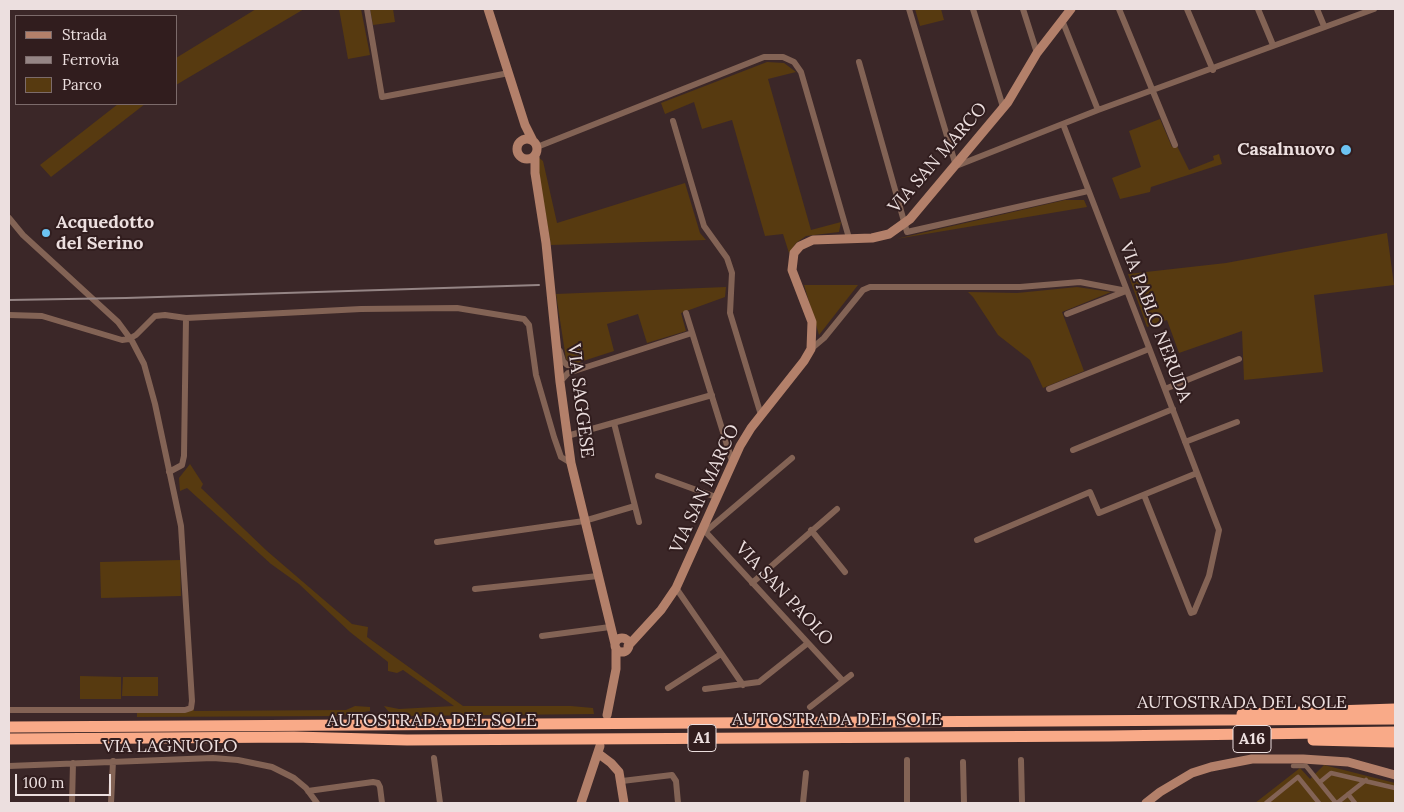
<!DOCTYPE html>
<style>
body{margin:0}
#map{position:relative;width:1404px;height:812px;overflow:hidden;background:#3b2728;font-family:Lora,serif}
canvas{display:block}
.frame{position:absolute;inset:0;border:10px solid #ecdfdf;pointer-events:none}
.legend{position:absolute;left:15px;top:15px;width:162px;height:90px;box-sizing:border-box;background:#311d1e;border:1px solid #7c6b6b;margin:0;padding:6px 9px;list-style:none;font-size:15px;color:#ecdfdf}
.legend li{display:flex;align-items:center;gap:10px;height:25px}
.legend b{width:25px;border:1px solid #7c6b6b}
.scale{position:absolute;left:15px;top:774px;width:96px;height:22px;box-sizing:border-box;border:2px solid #ecdfdf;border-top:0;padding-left:6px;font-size:15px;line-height:18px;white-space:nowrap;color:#ecdfdf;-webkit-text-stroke:4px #311d1e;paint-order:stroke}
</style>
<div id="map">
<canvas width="1404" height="812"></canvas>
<div class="frame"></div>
<ul class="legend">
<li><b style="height:6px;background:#b3806a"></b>Strada</li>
<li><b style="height:6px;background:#958585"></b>Ferrovia</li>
<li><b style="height:14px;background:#573a10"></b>Parco</li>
</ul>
<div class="scale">100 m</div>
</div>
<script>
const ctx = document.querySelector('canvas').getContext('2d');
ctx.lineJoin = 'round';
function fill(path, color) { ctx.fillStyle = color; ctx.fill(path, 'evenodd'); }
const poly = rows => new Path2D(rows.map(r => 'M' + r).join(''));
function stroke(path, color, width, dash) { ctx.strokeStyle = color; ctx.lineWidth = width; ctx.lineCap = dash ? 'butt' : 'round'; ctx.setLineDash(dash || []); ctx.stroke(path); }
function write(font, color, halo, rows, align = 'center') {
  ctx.font = font + ' Lora,serif'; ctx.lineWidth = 4; ctx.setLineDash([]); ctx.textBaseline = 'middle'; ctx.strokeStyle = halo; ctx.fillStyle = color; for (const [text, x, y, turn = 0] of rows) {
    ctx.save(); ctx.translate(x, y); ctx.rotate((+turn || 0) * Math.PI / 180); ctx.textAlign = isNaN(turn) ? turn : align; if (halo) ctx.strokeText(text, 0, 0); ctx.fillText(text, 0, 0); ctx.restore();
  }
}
const green = poly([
 [256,9,304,9,176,85,176,58],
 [339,9,361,9,370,55,348,59],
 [370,9,393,9,395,22,373,25],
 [915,9,941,9,944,20,920,26],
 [767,62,784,63,796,72,768,79,811,230,841,222,839,232,806,236,796,243,789,253,783,234,765,236,732,120,702,129,694,102,665,114,661,103],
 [118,104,145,104,51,177,40,165],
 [1160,119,1172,147,1177,146,1189,170,1214,160,1213,156,1219,154,1222,164,1151,187,1150,192,1120,199,1112,178,1141,167,1129,131],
 [538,157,543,161,557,223,685,183,700,233,706,240,551,245,537,164],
 [1065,200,1084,200,1087,207,896,239],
 [1387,233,1394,285,1314,295,1323,372,1244,380,1242,331,1179,353,1167,320,1147,327,1128,274,1226,263],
 [804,285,858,285,819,335],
 [726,287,725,297,681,313,686,331,647,343,638,314,607,324,614,351,577,363,570,363,566,359,556,294],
 [1077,287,1111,292,1062,312,1084,371,1043,388,1030,360,998,335,973,297,968,292,1017,293],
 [190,464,203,484,201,488,267,551,352,624,368,627,367,637,463,706,571,706,593,708,594,714,398,716,388,711,384,706,399,709,454,706,403,670,397,673,388,671,388,662,350,632,299,584,271,564,187,488,180,491,179,478],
 [180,560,181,596,101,598,100,562],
 [80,676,121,677,121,699,80,699],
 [123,677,158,677,158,696,122,696],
 [355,706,370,707,370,711,340,716,137,717,137,711,193,707,194,711,346,710],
 [1324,765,1395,783,1395,803,1255,803,1300,768,1310,779]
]);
const pedestrian = poly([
 [1293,766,1306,766,1336,803],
 [1320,782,1331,773,1395,788],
 [1348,794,1355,803],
 [1266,803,1298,777,1319,803],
 [1337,803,1366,780]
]);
const minor = poly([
 [367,9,382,97,509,73],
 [909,9,956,166,1098,110,1374,9],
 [973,9,1003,107],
 [1023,9,1037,53],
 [1119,9,1175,145],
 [1187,9,1213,70],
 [1258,9,1273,45],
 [1317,9,1324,26],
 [1062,20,1098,110],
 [859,62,907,232,1088,191],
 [673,121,704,226,727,258,732,273,730,313,761,415],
 [1063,124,1219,530,1209,576,1194,612,1191,613,1144,495],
 [537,147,764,57,783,57,794,62,801,72,849,238],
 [9,218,23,235,118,322,132,341,144,364,155,404,181,526,192,701,191,708,185,710,9,710],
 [686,313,732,461],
 [1067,314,1126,291],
 [9,315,42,316,122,340,129,339,136,335,155,316,165,315,186,318,361,309,457,308,524,319,529,325,536,375,554,437,561,457,571,463],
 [811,349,824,338,863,290,870,287,1020,287,1080,282,1127,291],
 [560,351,563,361,567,365,581,366],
 [560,382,568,373,692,333],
 [1049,389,1149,349],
 [1165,389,1239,359],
 [614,423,639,522],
 [567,436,712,395],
 [1185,442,1237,422],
 [1073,450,1173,409],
 [169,472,182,465,184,456,186,318],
 [658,476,716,497],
 [702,528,843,681],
 [811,530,845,572],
 [705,532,792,458],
 [977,540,1090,492,1099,513,1197,473],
 [437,542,584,521,635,506],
 [752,583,837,509],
 [676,588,743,685],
 [475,589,598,576],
 [542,636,610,627],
 [668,688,721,654],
 [705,689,759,682,808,643],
 [810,707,851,675],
 [434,758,440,803],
 [907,760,907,803],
 [1021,760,1022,803],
 [963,762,964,803],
 [9,766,213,758,238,760,272,767,294,778,306,788,317,803],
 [622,781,672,775,676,781,678,803],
 [308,791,373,782,378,783,380,787,382,803],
 [72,803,73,763],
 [111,803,113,761],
 [803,803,806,773]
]);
const secondary = poly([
 [488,9,525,125,533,141],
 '517 149a10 10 0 1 1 20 0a10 10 0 1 1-20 0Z',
 [535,155,535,173,546,243,560,382,571,463,615,644],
 '615 645a7 7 0 1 1 14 0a7 7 0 1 1-14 0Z',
 [628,646,661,610,676,588,740,446,751,428,804,361,811,349,812,322,792,270,794,253,800,246,813,240,872,238,889,234,910,219,1008,102,1037,53,1071,9],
 [607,715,616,669,616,648],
 [599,754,611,763,619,772,624,803],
 [581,803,600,746],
 [1146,803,1160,792,1192,773,1211,767,1252,759,1303,759,1348,762,1395,775]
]);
const motorway = poly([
 [1242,714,1395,709],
 [9,727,1395,719],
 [9,739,294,737,407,740,1109,736,1395,732],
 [1313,740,1395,742]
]);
const rail = poly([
 [9,300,126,298,539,285]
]);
const markers = [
 [1346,150,6,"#6cc3f2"],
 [46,233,5,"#6cc3f2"]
];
const shields = [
 [702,738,28],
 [1252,739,38]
];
const shieldNames = [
 ["A1",702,738],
 ["A16",1252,739]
];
const poiNames = [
 ["Casalnuovo",1335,150],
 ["Acquedotto",56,223,"left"],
 ["del Serino",56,244,"left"]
];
const streetNames = [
 ["VIA SAN MARCO",938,158,-49],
 ["VIA PABLO NERUDA",1155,322,69],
 ["VIA SAGGESE",580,401,83],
 ["VIA SAN MARCO",705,489,-65],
 ["VIA SAN PAOLO",784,594,47],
 ["AUTOSTRADA DEL SOLE",1242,703],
 ["AUTOSTRADA DEL SOLE",837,720],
 ["AUTOSTRADA DEL SOLE",432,721],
 ["VIA LAGNUOLO",170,747]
];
fill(green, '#573a10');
stroke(pedestrian, '#836355', 4.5);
stroke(minor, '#836355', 6);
stroke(secondary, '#b3806a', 9);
stroke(motorway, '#f9aa88', 11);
stroke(rail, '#958585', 2);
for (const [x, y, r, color] of markers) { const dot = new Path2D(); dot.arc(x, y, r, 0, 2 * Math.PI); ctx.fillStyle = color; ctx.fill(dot); stroke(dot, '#311d1e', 2); }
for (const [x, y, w] of shields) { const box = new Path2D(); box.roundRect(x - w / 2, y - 13.5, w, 27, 4); ctx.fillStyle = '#311d1e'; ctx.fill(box); stroke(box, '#ecdfdf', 1); }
write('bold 16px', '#ecdfdf', null, shieldNames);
write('bold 18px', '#ecdfdf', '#311d1e', poiNames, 'right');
write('18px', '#ecdfdf', '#311d1e', streetNames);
</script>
